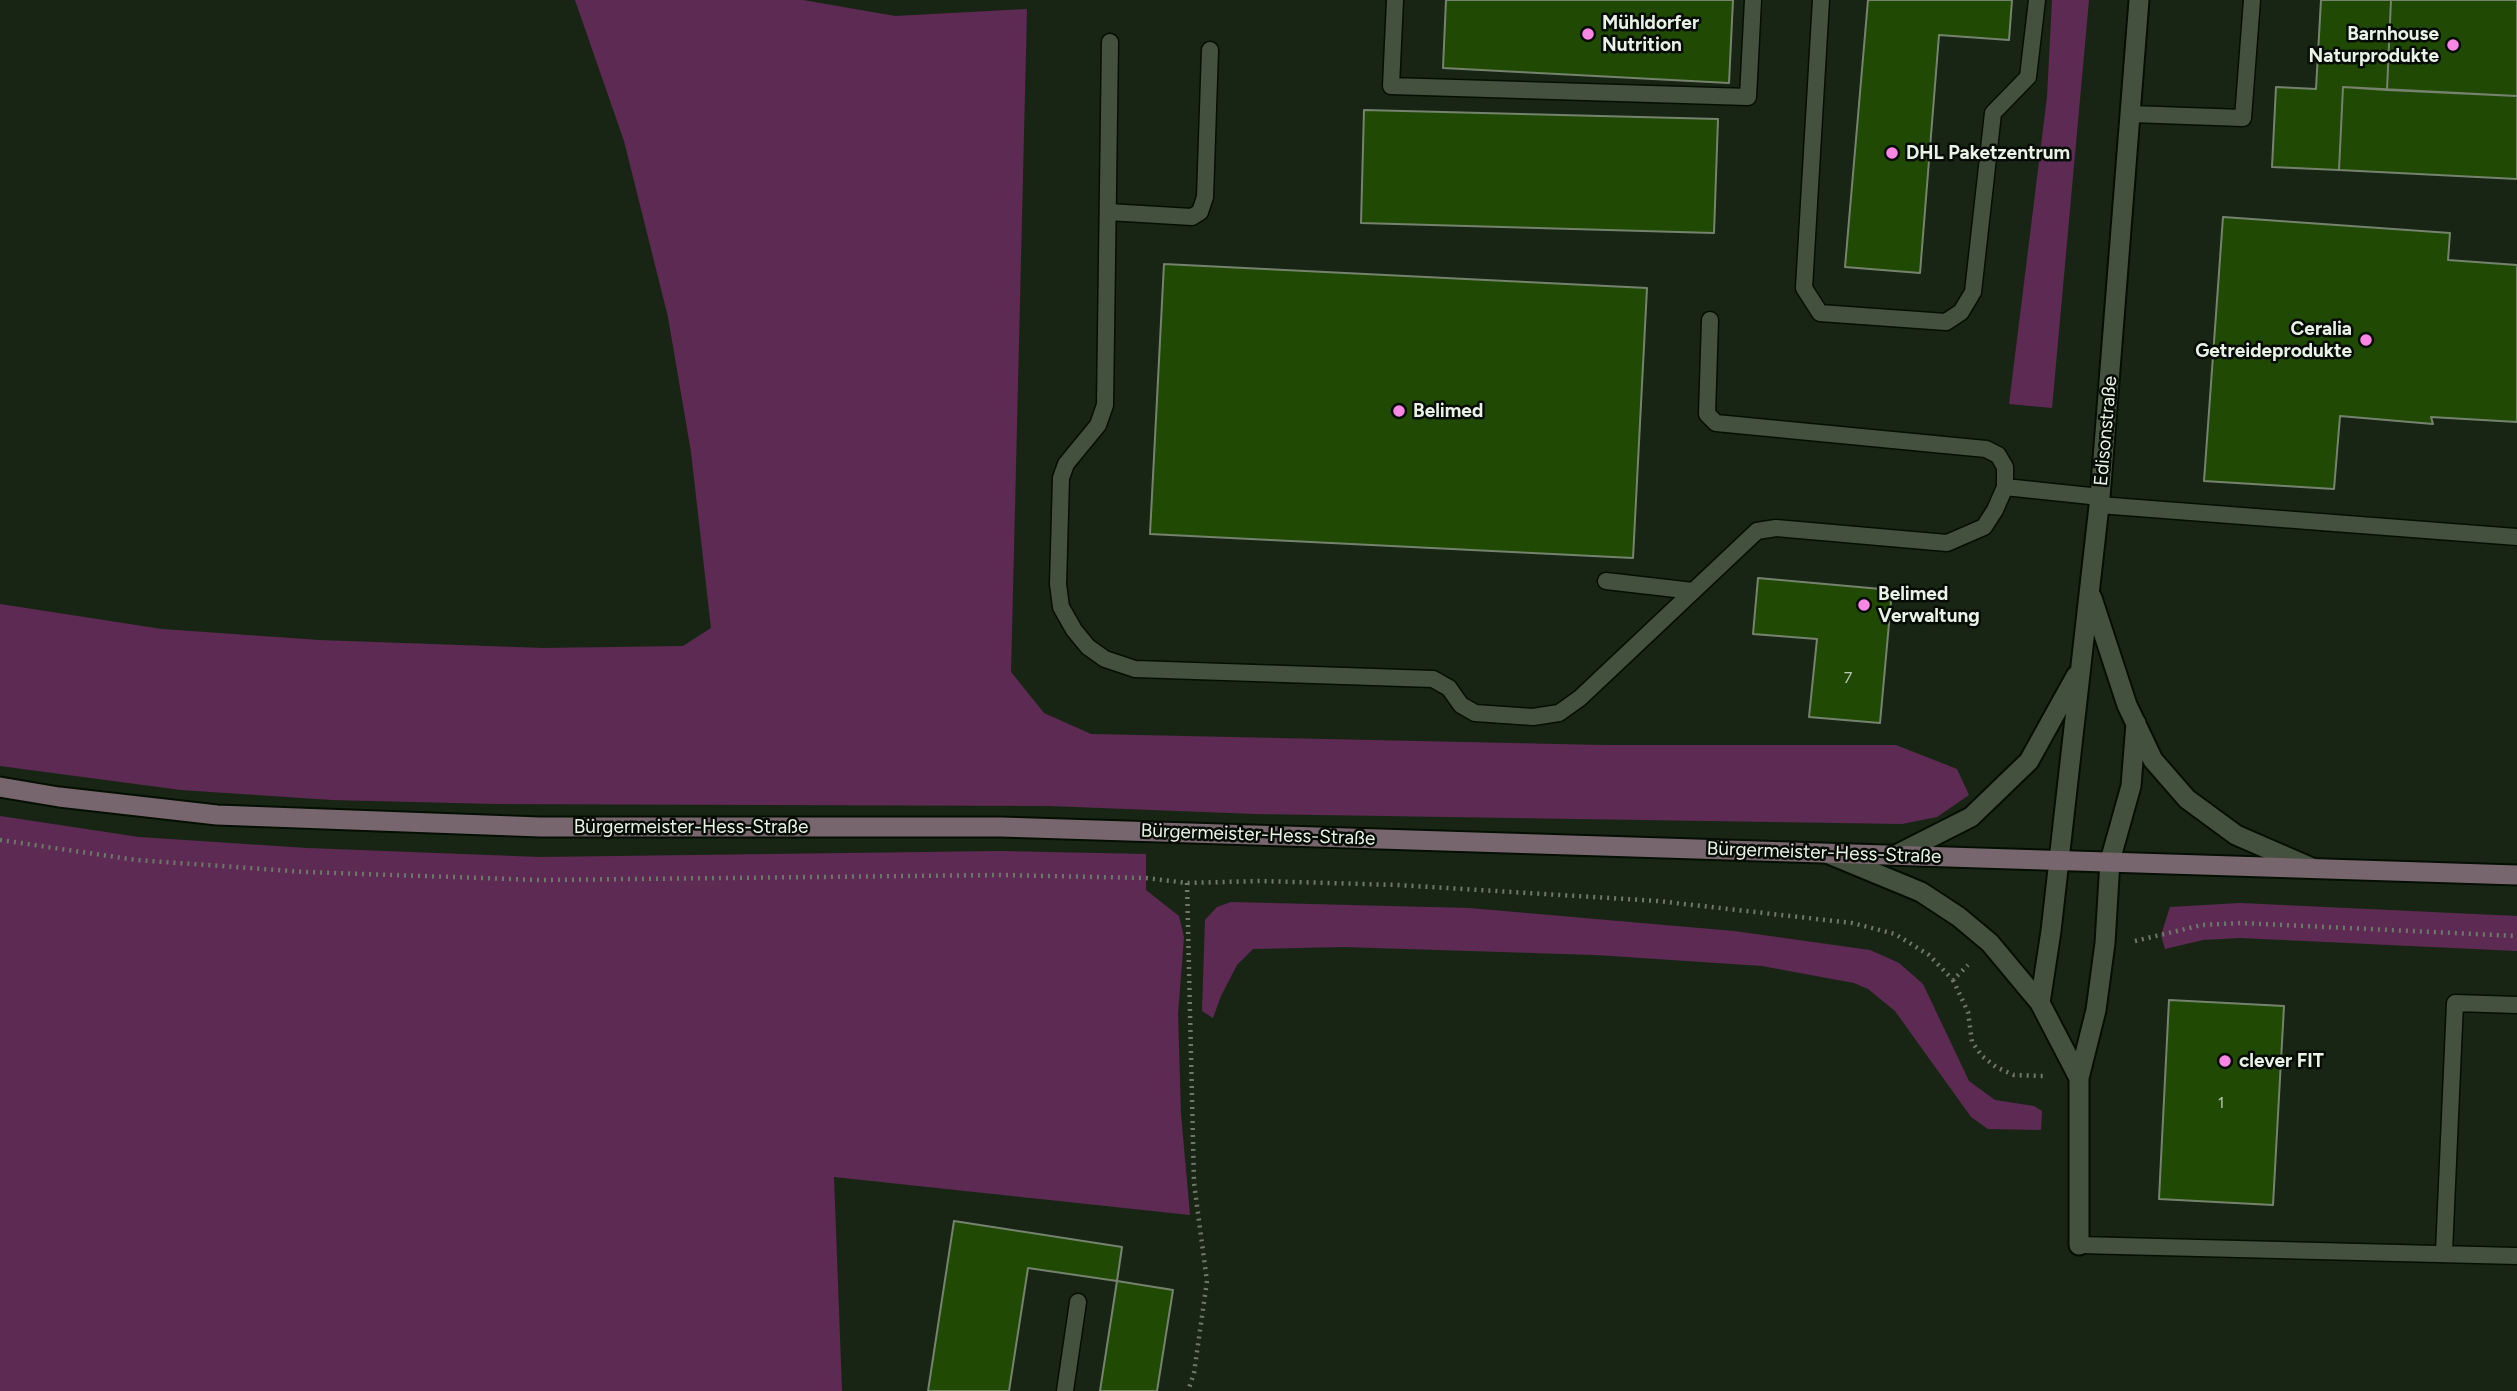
<!DOCTYPE html>
<meta charset="utf-8">
<style>
body{margin:0}
canvas{display:block;background:#192514}
</style>
<canvas width="2517" height="1391"></canvas>
<script>
const ctx = document.querySelector('canvas').getContext('2d');
ctx.lineJoin = 'round';
function fill(path, color) { ctx.fillStyle = color; ctx.fill(path, 'evenodd'); }
const poly = rows => new Path2D(rows.map(r => 'M' + r).join(''));
function stroke(path, color, width, dash) { ctx.strokeStyle = color; ctx.lineWidth = width; ctx.lineCap = dash ? 'butt' : 'round'; ctx.setLineDash(dash || []); ctx.stroke(path); }
function write(font, color, halo, rows, align = 'center') {
  ctx.font = font + ' Figtree,sans-serif'; ctx.lineWidth = 5; ctx.setLineDash([]); ctx.textBaseline = 'middle'; ctx.strokeStyle = halo; ctx.fillStyle = color; for (const [text, x, y, turn = 0] of rows) {
    ctx.save(); ctx.translate(x, y); ctx.rotate((+turn || 0) * Math.PI / 180); ctx.textAlign = isNaN(turn) ? turn : align; if (halo) ctx.strokeText(text, 0, 0); ctx.fillText(text, 0, 0); ctx.restore();
  }
}
const green = poly([
 [575,0,803,0,895,16,1027,9,1011,672,1044,713,1091,734,1604,745,1896,745,1957,769,1969,795,1937,817,1902,824,1255,814,1050,806,496,804,332,800,181,790,0,766,0,604,162,629,319,640,543,648,683,646,711,628,691,452,668,317,624,141],
 [2052,0,2089,0,2052,408,2009,404,2047,97],
 [0,816,139,837,307,848,540,857,1000,851,1146,854,1146,890,1179,916,1184,937,1178,1014,1181,1114,1190,1215,834,1177,842,1391,0,1391],
 [1231,902,1469,908,1734,931,1870,950,1899,963,1923,984,1969,1081,1995,1100,2034,1106,2042,1111,2041,1130,1988,1129,1971,1117,1895,1011,1868,989,1854,983,1762,966,1596,955,1344,947,1253,949,1237,965,1221,996,1213,1018,1202,1011,1205,920,1217,907],
 [2240,903,2517,916,2517,951,2241,938,2203,940,2165,949,2161,935,2170,907]
]);
const building = poly([
 [1446,0,1733,0,1729,83,1443,68,1446,0],
 [1868,0,2012,0,2009,40,1939,35,1920,273,1845,267,1868,0],
 [2321,0,2391,0,2387,90,2343,87,2339,170,2272,167,2276,87,2316,89,2321,0],
 [2391,0,2517,0,2517,96,2387,90,2391,0],
 [2343,87,2517,96,2517,179,2339,170,2343,87],
 [1364,110,1718,119,1714,233,1361,223,1364,110],
 [2223,217,2450,233,2448,260,2517,265,2517,422,2431,417,2433,424,2340,416,2334,489,2204,481,2223,217],
 [1164,264,1647,288,1633,558,1150,534,1164,264],
 [1758,578,1892,590,1880,723,1809,717,1817,639,1753,634,1758,578],
 [2169,1000,2284,1006,2273,1205,2159,1199,2169,1000],
 [954,1221,1122,1247,1117,1281,1028,1268,1009,1391,928,1391,954,1221],
 [1117,1281,1173,1290,1157,1391,1100,1391,1117,1281]
]);
const path = poly([
 [0,840,136,860,306,872,540,880,1000,875,1146,878,1187,883,1260,881,1398,885,1658,901,1852,923,1895,934,1929,955,1953,980,1968,965],
 [1187,883,1194,1183,1207,1281,1194,1373,1188,1391],
 [2135,941,2202,925,2241,923,2517,936],
 [1953,980,1968,1012,1972,1042,1982,1056,1996,1067,2014,1075,2044,1076]
]);
const service = poly([
 [1395,0,1391,86,1748,97,1753,0],
 [1821,0,1804,288,1820,313,1946,322,1961,312,1973,292,1993,113,2028,77,2037,0],
 [1110,42,1105,405,1098,425,1066,464,1061,478,1058,584,1061,607,1074,630,1088,647,1105,659,1135,669,1433,679,1449,688,1461,705,1475,713,1533,717,1559,713,1580,698,1757,531,1776,528,1947,543,1984,527,1995,510,2005,487],
 [2131,114,2243,118,2252,0],
 [1108,212,1192,217,1200,212,1205,197,1210,50],
 [1710,320,1707,414,1716,423,1986,449,1998,455,2005,467,2005,487,2100,497],
 [2099,505,2517,537],
 [1606,581,1693,591],
 [2079,1245,2517,1256],
 [2444,1252,2455,1003,2517,1005],
 [1065,1391,1078,1302]
]);
const minor = poly([
 [2092,598,2127,705,2153,760,2187,799,2236,835,2312,868],
 [1829,854,1921,892,1959,917,1990,943,2040,1003],
 [1896,855,1971,817,2029,761,2076,676],
 [2079,1078,2040,1003,2051,931,2100,497,2139,0],
 [2079,1245,2079,1078,2096,1010,2105,943,2110,861,2131,786,2136,723]
]);
const secondary = poly([
 [0,787,59,797,217,815,540,827,1001,827,2517,875]
]);
const markers = [
 [1588,34,7,"#fb87e5"],
 [2453,45,7,"#fb87e5"],
 [1892,153,7,"#fb87e5"],
 [2366,340,7,"#fb87e5"],
 [1399,411,7,"#fb87e5"],
 [1864,605,7,"#fb87e5"],
 [2225,1061,7,"#fb87e5"]
];
const numberNames = [
 ["7",1848,678],
 ["1",2221,1103]
];
const poiNames = [
 ["Mühldorfer",1602,23],
 ["Nutrition",1602,45],
 ["Barnhouse",2439,34,"right"],
 ["Naturprodukte",2439,56,"right"],
 ["DHL Paketzentrum",1906,153],
 ["Ceralia",2352,329,"right"],
 ["Getreideprodukte",2352,351,"right"],
 ["Belimed",1413,411],
 ["Belimed",1878,594],
 ["Verwaltung",1878,616],
 ["clever FIT",2239,1061]
];
const streetNames = [
 ["Edisonstraße",2106,431,-85],
 ["Bürgermeister-Hess-Straße",691,827],
 ["Bürgermeister-Hess-Straße",1258,835,2],
 ["Bürgermeister-Hess-Straße",1824,853,2]
];
fill(green, '#5d2a54');
fill(building, '#204904');
stroke(building, '#75836e', 2);
stroke(service, '#040e02', 19);
stroke(minor, '#040e02', 23);
stroke(secondary, '#040e02', 23);
stroke(path, '#6e786a', 4.5, [2, 5]);
stroke(service, '#44513e', 16);
stroke(minor, '#44513e', 19);
stroke(secondary, '#77666d', 19);
for (const [x, y, r, color] of markers) { const dot = new Path2D(); dot.arc(x, y, r, 0, 2 * Math.PI); ctx.fillStyle = color; ctx.fill(dot); stroke(dot, '#070c06', 2.5); }
write('16px', '#b7c8ae', null, numberNames);
write('bold 19px', '#e9f2e6', '#070c06', poiNames, 'left');
write('19px', '#e9f2e6', '#070c06', streetNames);
</script>
